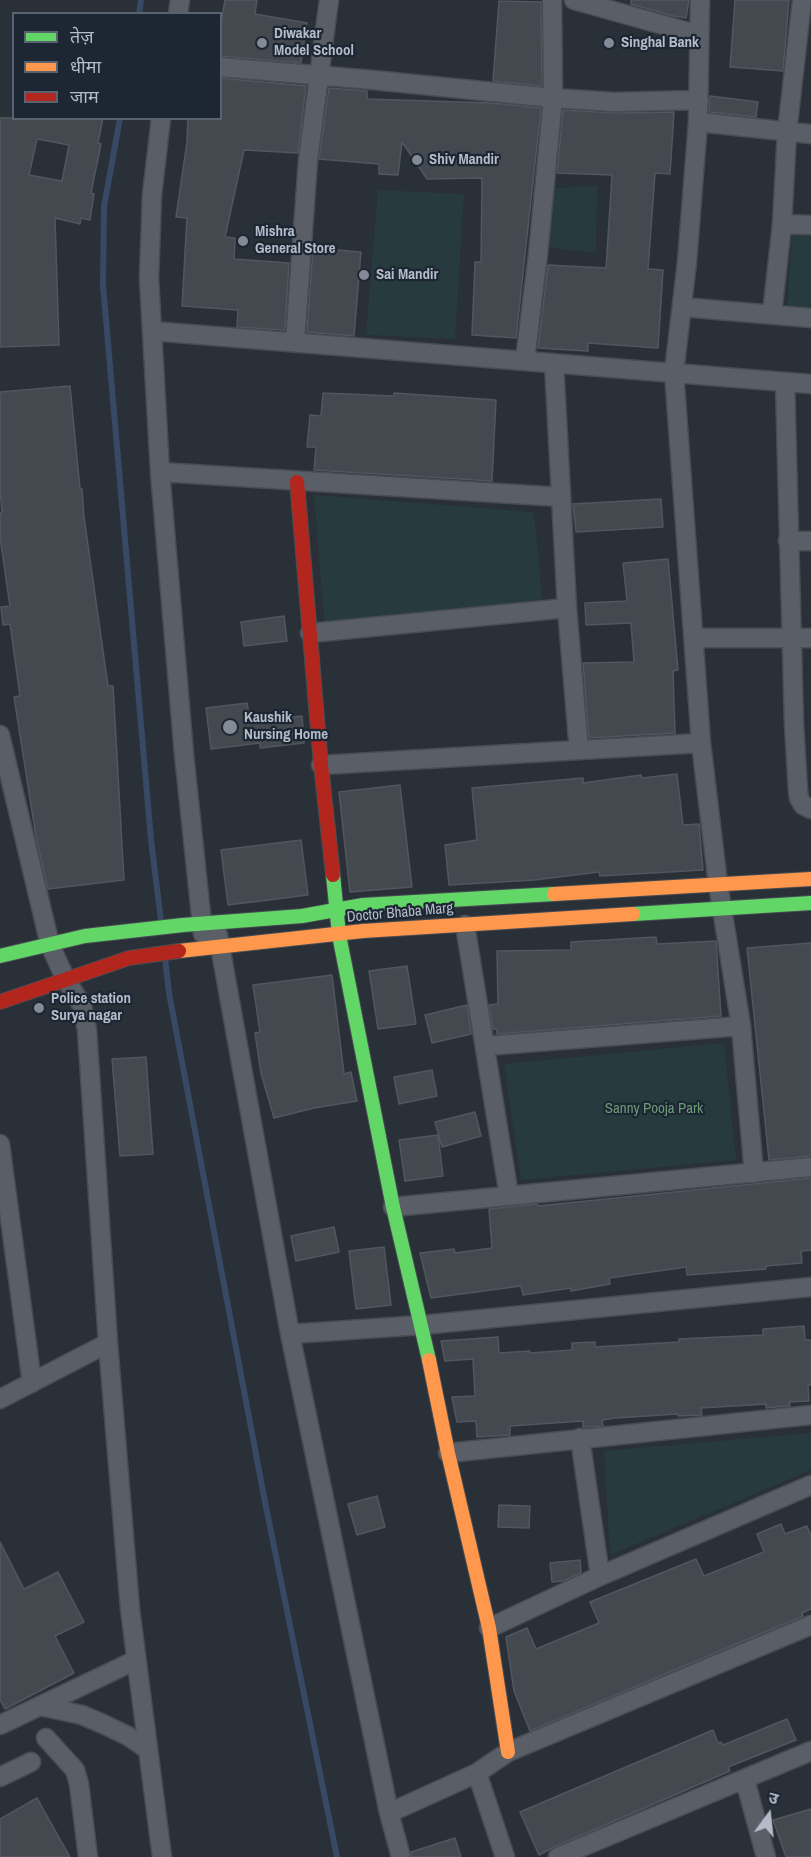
<!DOCTYPE html>
<meta charset="utf-8">
<style>
body{margin:0}
#map{position:relative;width:811px;height:1857px;overflow:hidden;background:#2a3038;font-family:"Archivo Narrow","Noto Sans Devanagari",sans-serif}
canvas{display:block}
.legend{position:absolute;left:12px;top:12px;width:210px;height:108px;box-sizing:border-box;background:#1d2633;border:2px solid #59626f;margin:0;padding:8px 10px;list-style:none;font-size:18px;color:#b4bcc9}
.legend li{display:flex;align-items:center;gap:12px;height:30px}
.legend b{width:30px;border:2px solid #59626f}
.north{position:absolute;left:739px;top:1785px;width:60px;height:60px;-webkit-text-stroke:4px #1d2633;paint-order:stroke;rotate:15deg;font-size:16px;font-weight:700;line-height:24px;text-align:center;color:#b4bcc9}
.north::after{content:'';display:block;margin:auto;width:21px;height:27px;background:#b4bcc9;clip-path:polygon(50% 0,100% 100%,50% 72%,0 100%)}
</style>
<div id="map">
<canvas width="811" height="1857"></canvas>
<ul class="legend">
<li><b style="height:8px;background:#63d668"></b>तेज़</li>
<li><b style="height:8px;background:#ff974d"></b>धीमा</li>
<li><b style="height:8px;background:#b3261e"></b>जाम</li>
</ul>
<div class="north">उ</div>
</div>
<script>
const ctx = document.querySelector('canvas').getContext('2d');
ctx.lineJoin = 'round';
function fill(path, color) { ctx.fillStyle = color; ctx.fill(path, 'evenodd'); }
const poly = rows => new Path2D(rows.map(r => 'M' + r).join(''));
function stroke(path, color, width, dash) { ctx.strokeStyle = color; ctx.lineWidth = width; ctx.lineCap = dash ? 'butt' : 'round'; ctx.setLineDash(dash || []); ctx.stroke(path); }
function write(font, color, halo, rows, align = 'center') {
  ctx.font = font + ' "Archivo Narrow",sans-serif'; ctx.lineWidth = 4.5; ctx.setLineDash([]); ctx.textBaseline = 'middle'; ctx.strokeStyle = halo; ctx.fillStyle = color; for (const [text, x, y, turn = 0] of rows) {
    ctx.save(); ctx.translate(x, y); ctx.rotate((+turn || 0) * Math.PI / 180); ctx.textAlign = isNaN(turn) ? turn : align; if (halo) ctx.strokeText(text, 0, 0); ctx.fillText(text, 0, 0); ctx.restore();
  }
}
const green = poly([
 [597,186,596,253,547,247,552,188],
 [378,190,464,194,455,339,366,335],
 [792,234,811,235,811,311,787,309],
 [314,495,534,512,544,617,326,642],
 [724,1043,736,1160,521,1180,504,1064],
 [811,1433,811,1470,610,1555,604,1451]
]);
const stream = poly([
 [139,14,141,0],
 [120,118,104,207,103,285,151,840,161,921],
 [165,958,169,993,265,1502,337,1857]
]);
const building = poly([
 [225,0,257,0,255,14,307,23,301,63,220,56,220,29,225,0],
 [631,0,689,0,686,18,673,16,631,4,631,0],
 [735,0,789,0,783,71,730,67,735,0],
 [499,1,541,2,542,86,493,81,499,1],
 [220,78,306,86,298,153,244,150,225,237,235,238,234,259,289,263,285,330,237,327,238,310,182,306,187,218,176,217,187,142,188,118,220,118,220,78],
 [329,88,367,91,367,99,492,103,541,108,516,338,472,335,475,262,481,262,482,178,427,179,402,142,398,175,379,174,379,164,319,159,329,88],
 [710,96,758,102,756,117,709,112,710,96],
 [563,110,614,113,674,112,670,174,655,173,648,269,663,270,658,348,588,343,588,351,538,348,548,265,606,268,612,175,557,173,563,110],
 [0,118,103,118,98,143,101,144,91,193,94,194,90,220,81,218,80,224,55,218,59,345,0,347,0,118],
 [37,139,69,145,62,181,29,175,37,139],
 [313,248,361,252,354,336,307,332,313,248],
 [70,386,80,489,82,489,84,517,108,686,113,686,124,880,48,889,36,837,14,697,20,696,10,624,3,625,1,607,10,606,0,537,0,513,2,512,0,488,0,392,70,386],
 [323,393,394,396,394,393,496,400,492,481,314,470,316,447,307,447,310,415,321,416,323,393],
 [661,499,663,527,576,532,573,504,661,499],
 [668,559,678,670,673,671,675,733,589,738,583,663,634,662,631,623,586,625,585,603,627,601,623,563,668,559],
 [284,616,287,641,244,646,241,622,284,616],
 [247,703,250,722,302,716,304,743,260,748,260,743,211,749,206,708,247,703],
 [677,774,683,825,699,824,703,870,600,876,599,872,534,880,449,885,445,845,477,840,472,788,583,778,583,783,641,775,642,778,677,774],
 [400,785,412,887,350,892,339,792,400,785],
 [301,840,308,895,228,905,221,850,301,840],
 [656,937,657,944,716,941,721,1016,497,1034,497,1029,493,1029,489,1005,498,1004,497,951,571,950,571,942,656,937],
 [811,943,811,1156,769,1160,747,948,811,943],
 [407,966,416,1024,378,1029,369,971,407,966],
 [332,975,344,1074,351,1072,357,1101,314,1108,274,1118,261,1073,255,1033,260,1032,253,985,332,975],
 [467,1005,471,1034,432,1043,425,1015,467,1005],
 [146,1057,153,1154,120,1156,112,1059,146,1057],
 [432,1070,437,1096,399,1104,394,1077,432,1070],
 [475,1112,481,1136,442,1147,435,1122,475,1112],
 [438,1135,443,1176,405,1181,399,1140,438,1135],
 [811,1178,811,1250,801,1251,802,1263,766,1266,766,1269,687,1275,686,1267,609,1278,610,1284,571,1291,571,1288,523,1295,521,1286,431,1298,420,1253,454,1249,455,1253,492,1248,489,1209,537,1204,538,1206,811,1178],
 [334,1227,339,1252,296,1261,291,1236,334,1227],
 [384,1247,391,1305,356,1309,349,1251,384,1247],
 [804,1326,805,1340,811,1340,811,1385,808,1385,809,1401,789,1402,790,1406,785,1406,766,1408,766,1404,701,1408,702,1415,678,1416,678,1414,615,1418,602,1420,603,1426,586,1427,583,1427,583,1421,510,1426,510,1435,477,1437,476,1421,457,1422,452,1397,475,1396,473,1359,445,1361,441,1341,498,1337,499,1353,530,1351,530,1353,572,1350,572,1343,595,1342,595,1347,679,1342,679,1339,763,1335,763,1329,804,1326],
 [377,1496,385,1527,357,1535,348,1504,377,1496],
 [499,1505,530,1506,529,1528,498,1527,499,1505],
 [781,1524,785,1534,807,1526,811,1536,811,1609,802,1613,803,1616,530,1731,514,1691,506,1637,527,1628,536,1649,599,1623,590,1602,696,1559,704,1576,764,1552,757,1534,781,1524],
 [0,1542,24,1589,58,1572,84,1622,55,1636,74,1673,5,1709,0,1700,0,1542],
 [580,1560,581,1573,563,1581,552,1582,550,1563,580,1560],
 [787,1719,796,1740,728,1767,730,1771,554,1847,539,1855,520,1812,713,1730,718,1743,721,1742,723,1745,787,1719],
 [37,1798,70,1857,0,1857,0,1819,37,1798],
 [811,1809,811,1857,786,1857,773,1820,811,1809],
 [455,1838,461,1857,412,1857,411,1852,455,1838]
]);
const street = poly([
 [574,0,699,35],
 [700,0,698,122,687,262,674,372,701,743,718,884,741,1026,754,1173],
 [178,14,180,0],
 [220,67,373,80,553,98,614,102,699,100],
 [161,118,152,195,149,278,160,472,184,754,203,934],
 [698,122,811,134],
 [782,224,811,225],
 [682,307,811,318],
 [772,314,782,224,787,132,802,0],
 [152,331,811,384],
 [295,342,308,160,329,0],
 [525,360,538,254,553,98,552,0],
 [554,363,567,608,579,750],
 [785,383,794,724,798,791,799,798,803,805,811,809],
 [160,472,561,497],
 [788,541,811,541],
 [310,633,567,608],
 [695,638,811,638],
 [0,735,50,945,66,980,82,1005,87,1030,108,1343,130,1609,162,1857],
 [321,765,701,743],
 [465,925,509,1196],
 [218,935,290,1334,389,1813,401,1857],
 [485,1046,741,1026],
 [0,1144,32,1383],
 [393,1207,811,1167],
 [290,1334,422,1325,811,1287],
 [0,1399,108,1343],
 [580,1438,600,1576],
 [448,1453,811,1415],
 [489,1628,600,1576,811,1485],
 [40,1706,82,1715,103,1724,128,1736,148,1750],
 [0,1725,136,1660],
 [46,1738,75,1770,79,1784,88,1857],
 [477,1773,505,1857],
 [0,1777,31,1762],
 [745,1780,766,1857],
 [389,1813,477,1773,508,1752,811,1625],
 [558,1857,811,1751]
]);
const fast = poly([
 [333,875,339,935,393,1207,429,1360],
 [633,914,811,903],
 [0,956,85,936,183,925,302,916,363,905,554,894]
]);
const slow = poly([
 [554,894,811,879],
 [179,951,363,931,633,914],
 [429,1360,448,1453,489,1628,508,1752]
]);
const jam = poly([
 [297,482,321,765,333,875],
 [0,1002,129,958,179,951]
]);
const markers = [
 [262,43,6,"#848b96"],
 [609,43,6,"#848b96"],
 [417,160,6,"#848b96"],
 [243,241,6,"#848b96"],
 [364,275,6,"#848b96"],
 [230,727,8,"#848b96"],
 [39,1008,6,"#848b96"]
];
const poiNames = [
 ["Diwakar",274,34],
 ["Model School",274,51],
 ["Singhal Bank",621,43],
 ["Shiv Mandir",429,160],
 ["Mishra",255,232],
 ["General Store",255,249],
 ["Sai Mandir",376,275],
 ["Kaushik",244,718],
 ["Nursing Home",244,735],
 ["Police station",51,999],
 ["Surya nagar",51,1016]
];
const streetNames = [
 ["Doctor Bhaba Marg",400,913,-5]
];
const parkNames = [
 ["Sanny Pooja Park",654,1109]
];
fill(green, '#273a3e');
stroke(stream, '#384963', 6);
fill(building, '#444950');
stroke(building, '#52575f', 1.5);
stroke(street, '#484c53', 21);
stroke(fast, '#484c53', 16);
stroke(slow, '#484c53', 16);
stroke(jam, '#484c53', 16);
stroke(street, '#5a5e66', 18);
stroke(fast, '#63d668', 14);
stroke(slow, '#ff974d', 14);
stroke(jam, '#b3261e', 14);
for (const [x, y, r, color] of markers) { const dot = new Path2D(); dot.arc(x, y, r, 0, 2 * Math.PI); ctx.fillStyle = color; ctx.fill(dot); stroke(dot, '#1d2633', 2); }
write('bold 15px', '#b4bcc9', '#1d2633', poiNames, 'left');
write('15px', '#b4bcc9', '#1d2633', streetNames);
write('15px', '#6b9a76', '#1d2633', parkNames);
</script>
